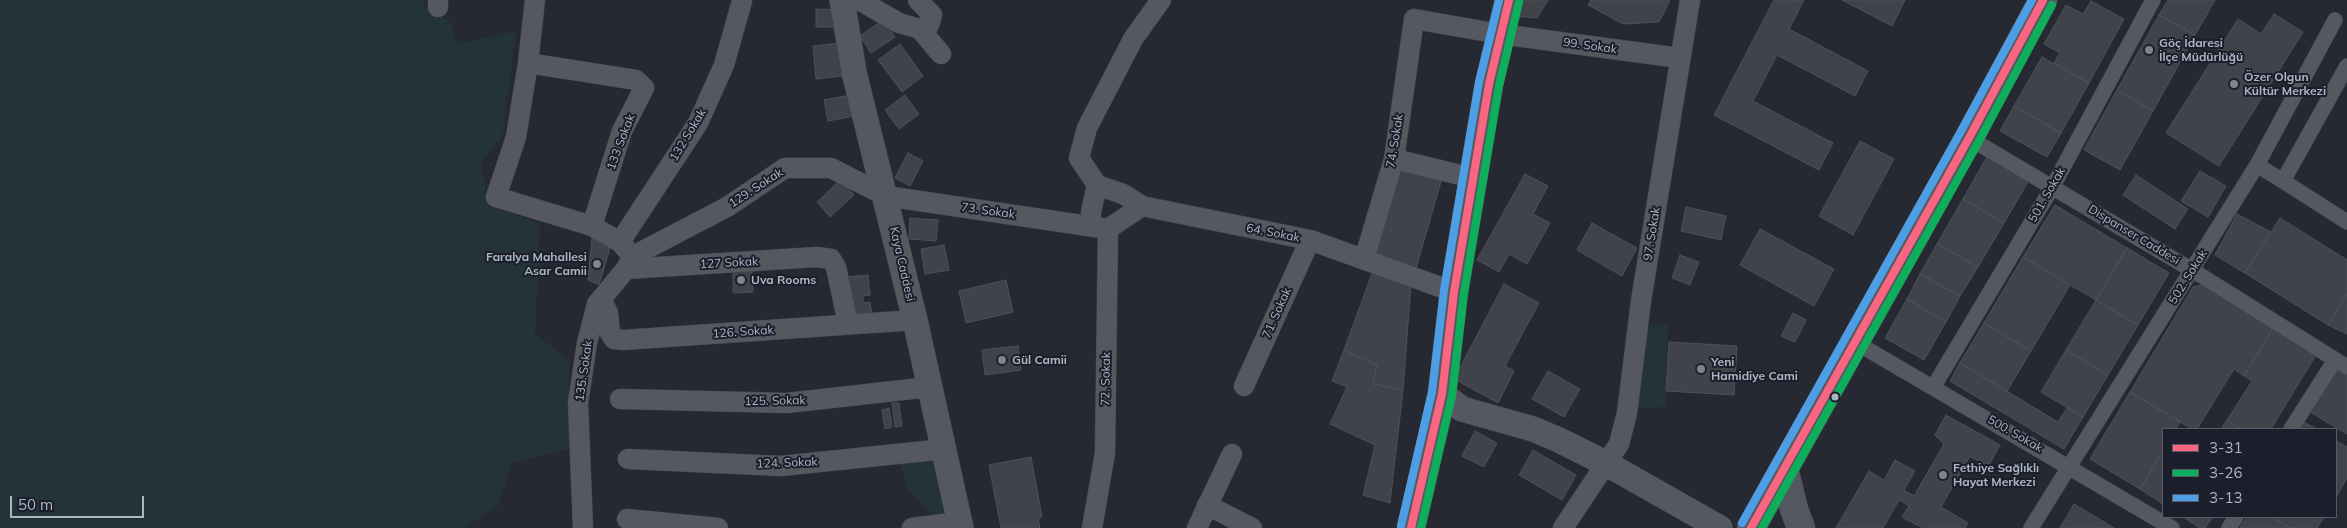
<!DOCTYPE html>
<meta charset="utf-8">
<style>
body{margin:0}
#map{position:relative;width:2347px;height:528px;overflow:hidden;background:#262931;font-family:Mulish,sans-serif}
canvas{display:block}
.legend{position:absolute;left:2162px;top:428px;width:175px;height:90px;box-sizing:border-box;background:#1a1f2b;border:1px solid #555b68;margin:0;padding:6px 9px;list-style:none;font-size:15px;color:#aeb5c3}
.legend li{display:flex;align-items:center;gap:10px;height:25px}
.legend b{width:25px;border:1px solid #555b68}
.scale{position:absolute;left:10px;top:496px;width:134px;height:22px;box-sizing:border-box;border:2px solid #aeb5c3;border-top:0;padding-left:6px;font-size:15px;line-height:18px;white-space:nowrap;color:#aeb5c3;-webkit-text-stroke:4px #1a1f2b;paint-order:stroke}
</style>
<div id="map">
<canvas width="2347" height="528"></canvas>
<ul class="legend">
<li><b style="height:6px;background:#fa6682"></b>3-31</li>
<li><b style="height:6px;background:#0daf5c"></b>3-26</li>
<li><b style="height:6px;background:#4d9ee5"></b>3-13</li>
</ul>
<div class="scale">50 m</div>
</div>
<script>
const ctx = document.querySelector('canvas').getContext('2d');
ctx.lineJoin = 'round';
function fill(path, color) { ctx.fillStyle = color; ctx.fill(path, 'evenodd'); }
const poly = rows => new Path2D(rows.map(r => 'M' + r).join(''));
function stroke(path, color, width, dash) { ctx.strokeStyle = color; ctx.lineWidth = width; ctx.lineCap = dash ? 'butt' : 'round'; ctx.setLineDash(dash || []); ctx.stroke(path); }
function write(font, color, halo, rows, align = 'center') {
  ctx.font = font + ' Mulish,sans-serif'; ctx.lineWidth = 4; ctx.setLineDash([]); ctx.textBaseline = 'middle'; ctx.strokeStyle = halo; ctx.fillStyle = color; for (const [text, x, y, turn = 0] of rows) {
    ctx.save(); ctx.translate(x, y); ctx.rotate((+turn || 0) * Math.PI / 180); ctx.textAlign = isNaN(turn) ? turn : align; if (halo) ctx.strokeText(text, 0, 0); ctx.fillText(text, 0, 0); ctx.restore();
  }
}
const green = poly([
 [0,0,424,0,424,6,450,22,458,44,516,31,503,135,481,162,488,204,540,224,535,334,569,360,569,449,512,463,498,506,464,528,0,528],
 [1641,325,1668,325,1665,407,1634,408],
 [934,456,945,513,933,516,909,491,898,460]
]);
const building = poly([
 [1517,0,1548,0,1537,18,1515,16,1517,0],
 [1591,0,1670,0,1659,22,1623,24,1588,5,1591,0],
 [1774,0,1804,0,1789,29,1868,71,1855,96,1777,55,1753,101,1833,143,1819,170,1714,115,1774,0],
 [1842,0,1905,0,1892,26,1842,0],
 [2168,0,2215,0,2195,35,2159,15,2168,0],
 [2091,1,2124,19,2089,83,2054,63,2060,53,2044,44,2066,5,2083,14,2091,1],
 [816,9,839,10,838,27,816,27,816,9],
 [2274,14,2303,32,2219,166,2166,133,2238,19,2261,34,2274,14],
 [2159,15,2195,35,2153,111,2117,90,2159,15],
 [883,20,895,37,871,53,860,36,883,20],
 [839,43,842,76,816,79,813,46,839,43],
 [900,44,923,76,902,92,878,60,900,44],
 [2042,57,2089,83,2061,133,2014,106,2042,57],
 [2117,90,2153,111,2120,170,2084,150,2117,90],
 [850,95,854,116,828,121,824,100,850,95],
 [905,95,919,114,899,129,885,110,905,95],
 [2014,106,2061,133,2047,157,2000,131,2014,106],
 [1860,141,1894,159,1853,235,1819,216,1860,141],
 [908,153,923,161,910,186,895,178,908,153],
 [1988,155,2029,180,2004,223,1963,199,1988,155],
 [1401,166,1442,178,1415,272,1372,258,1401,166],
 [2200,171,2226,186,2208,217,2181,201,2200,171],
 [1525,174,1548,186,1533,214,1550,223,1527,264,1509,254,1499,272,1477,260,1525,174],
 [2136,175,2188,209,2175,229,2123,195,2136,175],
 [840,180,854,195,830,217,817,202,840,180],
 [1963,199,2004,223,1978,267,1937,244,1963,199],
 [2055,205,2127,248,2096,300,2023,257,2055,205],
 [1686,207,1726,216,1721,240,1681,231,1686,207],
 [2237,214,2271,232,2245,273,2215,255,2237,214],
 [910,218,938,220,936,241,909,239,910,218],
 [2280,218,2347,260,2347,294,2328,325,2245,273,2280,218],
 [1592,223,1637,248,1622,276,1577,250,1592,223],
 [1760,229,1834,269,1814,306,1740,265,1760,229],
 [592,238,610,248,599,285,588,280,592,238],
 [1937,244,1978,267,1960,296,1920,274,1937,244],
 [944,245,949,270,925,274,921,249,944,245],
 [2127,248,2169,273,2138,325,2096,300,2127,248],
 [1680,255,1699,262,1690,285,1672,278,1680,255],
 [2023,257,2070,285,2031,351,1984,323,2023,257],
 [1374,268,1411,284,1403,390,1373,384,1377,365,1344,350,1374,268],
 [733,271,752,271,753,292,733,293,733,271],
 [1920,274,1960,296,1946,322,1907,299,1920,274],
 [868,275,870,295,863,296,863,303,870,302,872,315,849,317,845,277,868,275],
 [1006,280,1013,312,966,323,959,291,1006,280],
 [1504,284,1539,303,1505,366,1514,371,1498,403,1454,379,1504,284],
 [2202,285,2273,328,2244,376,2234,369,2197,429,2192,429,2130,392,2193,287,2202,285],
 [2347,294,2347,334,2328,325,2347,294],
 [1907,299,1946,322,1924,360,1885,338,1907,299],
 [2096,300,2138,325,2108,375,2066,350,2096,300],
 [1793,313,1806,320,1795,342,1781,336,1793,313],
 [1984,323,2031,351,2007,391,1960,363,1984,323],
 [2273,328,2316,355,2271,429,2241,429,2227,420,2252,381,2244,376,2273,328],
 [1669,342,1737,346,1734,395,1666,391,1669,342],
 [1018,346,1021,370,985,375,982,350,1018,346],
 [1344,350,1377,365,1373,384,1403,390,1390,503,1363,495,1375,445,1330,424,1347,387,1332,381,1344,350],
 [2066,350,2108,375,2083,417,2041,392,2066,350],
 [1960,363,2058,422,2067,408,2083,417,2064,449,1950,381,1960,363],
 [2336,369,2347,375,2347,434,2310,412,2336,369],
 [1548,371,1580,389,1564,417,1532,399,1548,371],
 [2130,392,2180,422,2176,429,2163,429,2163,450,2140,489,2090,459,2130,392],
 [892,403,899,403,902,426,895,427,892,403],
 [889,408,892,427,885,429,882,410,889,408],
 [1946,415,2000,445,1988,467,1970,456,1941,507,1968,523,1965,528,1923,528,1902,517,1909,506,1899,500,1883,528,1836,528,1869,471,1884,480,1895,460,1915,471,1904,490,1914,496,1944,444,1935,435,1946,415],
 [2227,420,2241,429,2221,429,2227,420],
 [2304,422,2317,429,2300,429,2304,422],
 [1475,431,1497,443,1484,467,1462,456,1475,431],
 [2336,441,2347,447,2347,478,2336,497,2336,441],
 [1533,450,1576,475,1562,500,1519,475,1533,450],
 [2163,450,2163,504,2140,489,2163,450],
 [1031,457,1042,517,1038,518,1040,528,1001,528,989,465,1031,457],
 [2074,504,2114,528,2060,528,2074,504],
 [2183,517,2213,517,2205,528,2200,528,2183,517],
 [2247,517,2271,517,2290,528,2240,528,2247,517],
 [2271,517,2324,517,2317,528,2290,528,2271,517]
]);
const pedestrian = poly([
 [2347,66,2283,181,2347,222],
 [1969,138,2192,270,2347,367],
 [2257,165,2283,181],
 [1855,342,2172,528],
 [1934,386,2053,186,2153,0],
 [2291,429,2335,360],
 [2031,528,2257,165,2335,20],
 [2229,528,2236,517]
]);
const minor = poly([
 [535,0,528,63,516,137,496,197,592,226],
 [859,0,899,23,920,29,941,54],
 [918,0,932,15,929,25,920,29],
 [438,7,438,0],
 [528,63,636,80,644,88,622,131,592,226,620,242],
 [1394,159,1473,178],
 [1097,185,1123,194,1142,206],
 [1091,226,1091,212,1097,185,1079,158,1087,128,1133,39,1161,0],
 [628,251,620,242,698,123,724,65,742,1],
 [633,256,727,207,785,168,831,168,886,196,1108,229,1142,206,1310,240,1454,292],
 [1364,260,1394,159,1414,19,1500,34,1680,58],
 [626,269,817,257,831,259,836,267,848,324],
 [601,299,608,313,610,333,614,339,623,340,915,320],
 [1244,386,1310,240],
 [620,399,787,403,930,387],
 [628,459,781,466,945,449],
 [1207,505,1252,528],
 [627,519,718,528],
 [583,528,578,403,587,343,597,304,626,269,633,256],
 [912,528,960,522],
 [1092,528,1105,453,1108,229],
 [1197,528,1232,454],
 [1563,528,1619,444,1627,413,1641,301,1690,0]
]);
const tertiary = poly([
 [842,0,854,72,915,320,961,528],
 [1442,394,1462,409,1533,429,1559,440,1607,464,1720,528]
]);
const secondary = poly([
 [1784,468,1794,509,1801,528]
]);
const primary = poly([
 [1411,528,1442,394,1454,292,1489,84,1509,0],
 [1751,528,1969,138,2043,0]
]);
const bus1 = poly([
 [1411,528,1442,394,1454,292,1489,84,1509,0],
 [1751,528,1969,138,2043,0]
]);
const bus2 = poly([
 [1421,528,1452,396,1464,293,1499,86,1519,2],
 [1762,528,1978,143,2052,5]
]);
const bus3 = poly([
 [1742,523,1960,133,2032,0],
 [1401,526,1432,392,1444,290,1479,82,1499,0]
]);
const markers = [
 [2149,50,5,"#7e8490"],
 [2234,84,5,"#7e8490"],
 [597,264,5,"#7e8490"],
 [741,280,5,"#7e8490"],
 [1002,360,5,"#7e8490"],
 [1701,369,5,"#7e8490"],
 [1835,397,4.5,"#aeb5c3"],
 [1943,475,5,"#7e8490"]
];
const poiNames = [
 ["Göç İdaresi",2159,43],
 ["İlçe Müdürlüğü",2159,57],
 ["Özer Olgun",2244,77],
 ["Kültür Merkezi",2244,91],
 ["Faralya Mahallesi",587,257,"right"],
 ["Asar Camii",587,271,"right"],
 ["Uva Rooms",751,280],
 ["Gül Camii",1012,360],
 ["Yeni",1711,362],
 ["Hamidiye Cami",1711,376],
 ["Fethiye Sağlıklı",1953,468],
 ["Hayat Merkezi",1953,482]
];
const streetNames = [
 ["99. Sokak",1590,46,8],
 ["132 Sokak",688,135,-59],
 ["74. Sokak",1395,141,-81],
 ["133 Sokak",621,142,-69],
 ["129. Sokak",756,188,-33],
 ["501. Sokak",2047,195,-60],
 ["73. Sokak",988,211,8],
 ["64. Sokak",1273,233,11],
 ["97. Sokak",1652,234,-81],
 ["Dispanser Caddesi",2134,235,31],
 ["127 Sokak",729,263,-3],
 ["Kaya Caddesi",902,264,77],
 ["502. Sokak",2188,277,-58],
 ["71. Sokak",1277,313,-66],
 ["126. Sokak",743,332,-4],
 ["135. Sokak",584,371,-82],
 ["72. Sokak",1106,379,-89],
 ["125. Sokak",775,401,-1],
 ["500. Sokak",2015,434,30],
 ["124. Sokak",787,463,-2]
];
fill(green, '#243337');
fill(building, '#40434a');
stroke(building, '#4d5159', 1);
stroke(pedestrian, '#42444a', 16);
stroke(minor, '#42444a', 21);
stroke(tertiary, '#42444a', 26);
stroke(secondary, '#42444a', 29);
stroke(primary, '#43464e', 29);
stroke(pedestrian, '#55585f', 15);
stroke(minor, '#55585f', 20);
stroke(tertiary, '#55585f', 25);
stroke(secondary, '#53575e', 28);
stroke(primary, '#575a61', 28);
stroke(bus1, '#fa6682', 8);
stroke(bus2, '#0daf5c', 8);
stroke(bus3, '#4d9ee5', 8);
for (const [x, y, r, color] of markers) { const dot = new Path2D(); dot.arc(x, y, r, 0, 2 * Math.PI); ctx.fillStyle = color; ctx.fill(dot); stroke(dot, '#1a1f2b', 2); }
write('bold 12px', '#aeb5c3', '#1a1f2b', poiNames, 'left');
write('12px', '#aeb5c3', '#1a1f2b', streetNames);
</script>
